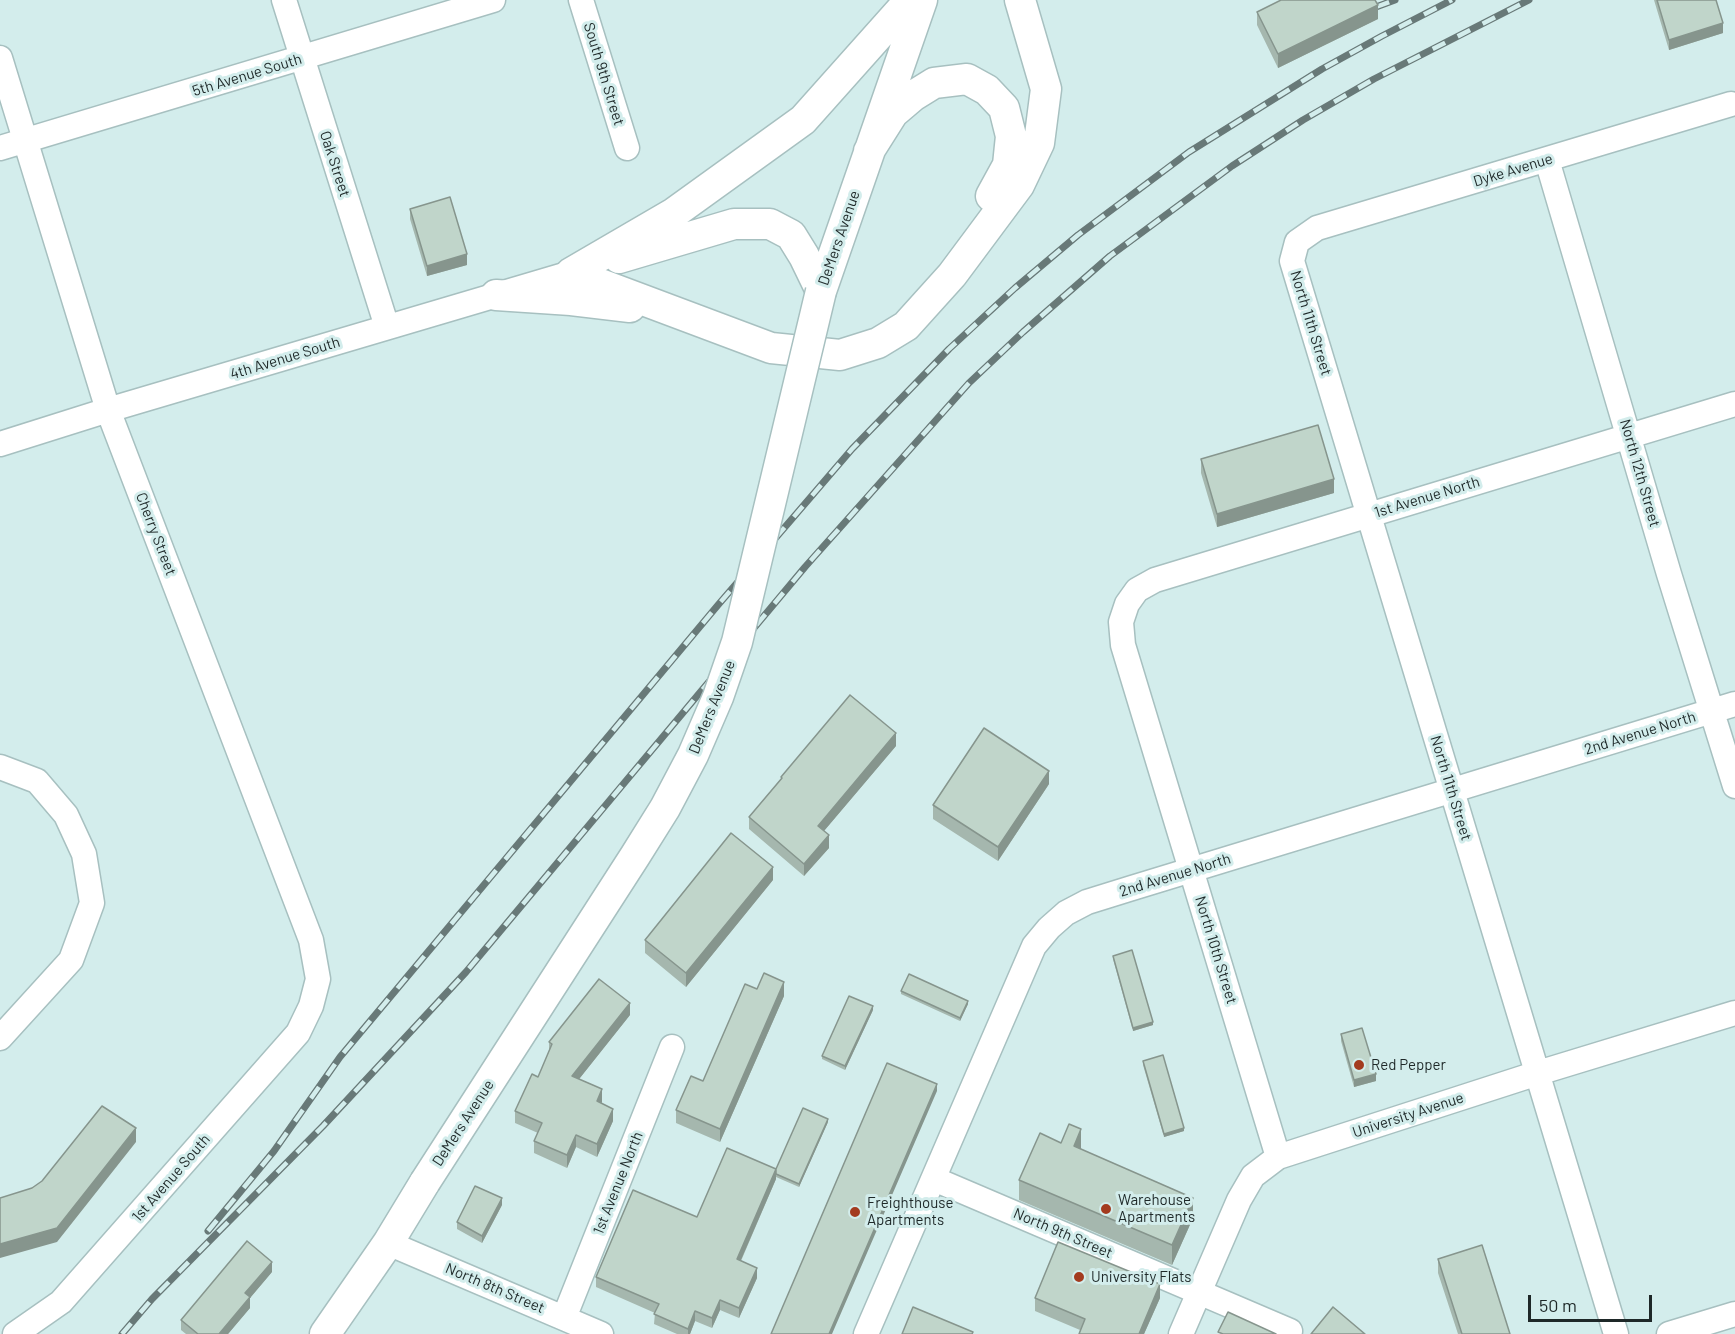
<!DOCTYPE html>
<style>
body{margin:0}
#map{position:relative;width:1735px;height:1334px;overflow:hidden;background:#d3edec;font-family:Barlow,sans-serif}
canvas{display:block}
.scale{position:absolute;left:1528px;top:1295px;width:124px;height:27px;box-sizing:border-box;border:3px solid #1e2828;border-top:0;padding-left:8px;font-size:18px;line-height:21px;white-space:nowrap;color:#1e2828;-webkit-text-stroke:4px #d3edec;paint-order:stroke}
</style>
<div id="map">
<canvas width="1735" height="1334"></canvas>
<div class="scale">50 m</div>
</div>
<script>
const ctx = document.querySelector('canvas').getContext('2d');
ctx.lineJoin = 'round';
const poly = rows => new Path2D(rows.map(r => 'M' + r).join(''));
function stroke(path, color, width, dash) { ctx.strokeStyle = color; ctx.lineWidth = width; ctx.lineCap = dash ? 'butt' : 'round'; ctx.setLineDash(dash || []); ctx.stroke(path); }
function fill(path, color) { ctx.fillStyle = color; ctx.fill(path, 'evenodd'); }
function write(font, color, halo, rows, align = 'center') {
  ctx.font = font + ' Barlow,sans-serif'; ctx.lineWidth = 6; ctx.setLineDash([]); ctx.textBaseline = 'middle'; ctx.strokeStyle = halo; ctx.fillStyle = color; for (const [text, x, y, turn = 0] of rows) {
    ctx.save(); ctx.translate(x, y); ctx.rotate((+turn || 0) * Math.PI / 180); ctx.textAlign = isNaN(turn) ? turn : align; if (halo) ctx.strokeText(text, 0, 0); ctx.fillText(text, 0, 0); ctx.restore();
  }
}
const minor = poly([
 [284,0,387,327],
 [581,0,627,148],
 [0,58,108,410,311,940,318,979,311,1006,298,1033,61,1302,15,1334],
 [0,148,493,0],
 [1547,160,1669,574,1735,786],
 [0,444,108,410,571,273],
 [0,767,37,781,66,815,84,854,92,903,71,960,0,1038],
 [1278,1157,1123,645,1121,622,1127,604,1137,590,1155,580,1735,404],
 [934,1179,1290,1331],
 [388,1243,601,1334],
 [564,1318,672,1047],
 [866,1334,1034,946,1049,928,1066,913,1087,902,1132,888,1735,704],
 [1181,1334,1239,1200,1253,1176,1278,1157,1538,1073,1735,1013],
 [1616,1334,1292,261,1297,242,1317,228,1731,104],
 [1669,1334,1735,1314]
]);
const major = poly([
 [869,151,893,113,913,96,934,83,967,79,987,90,1004,108,1011,136,1008,165,991,196],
 [619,258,734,224,770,224,791,235,804,256,821,291],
 [571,273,771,348,840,355,878,343,906,326,952,275,1019,185,1039,143,1046,89,1020,0],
 [571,273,674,213,803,120,910,0],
 [821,291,922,0],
 [496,295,571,300,630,307],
 [325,1334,388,1243,425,1182]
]);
const rail = poly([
 [1376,7,1395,0],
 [208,1231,274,1151,340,1057,718,605,852,449,949,349,1015,288,1078,235,1189,152,1322,69,1382,36,1452,0],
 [122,1334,152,1299,323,1126,466,972,805,567,969,383,1023,332,1110,256,1232,166,1303,120,1374,79,1529,0]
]);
const majorBridge = poly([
 [425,1182,635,856,665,808,693,755,718,697,737,642,821,291]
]);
const wall = poly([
 [1654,0,1716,0,1723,33,1669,50],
 [1257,12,1378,19,1278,68,1257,25],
 [410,209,467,265,427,276,410,219],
 [1201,459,1334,493,1217,527,1201,473],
 [896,746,824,831,829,848,804,876,749,829,749,817,781,779,781,777],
 [1049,784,998,861,933,819,933,805],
 [773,880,686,987,645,953,645,940],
 [1113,956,1153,1025,1133,1031,1113,959],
 [757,989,784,996,720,1142,676,1123,676,1110,703,1081],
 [901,991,968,1004,960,1021,901,994],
 [873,1010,845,1070,822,1059,822,1056],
 [630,1015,579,1079,602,1102,601,1103,613,1121,597,1157,576,1147,567,1168,534,1153,534,1141,538,1133,515,1123,515,1111,538,1077,549,1052,549,1042],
 [1341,1034,1376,1081,1354,1087,1341,1041],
 [1143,1061,1184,1131,1164,1137,1143,1065],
 [828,1122,799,1187,776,1177,776,1179,741,1261,757,1278,739,1318,720,1310,712,1328,695,1321,690,1334,677,1334,654,1324,655,1313,596,1287,596,1277,776,1169],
 [1061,1143,1081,1149,1193,1218,1172,1265,1019,1200,1019,1180],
 [502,1205,482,1243,457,1229,457,1222],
 [1438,1259,1510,1334,1458,1334,1438,1273],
 [272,1272,250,1298,250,1308,228,1334,186,1334,181,1330,181,1320],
 [1035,1298,1160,1298,1144,1334,1079,1334,1080,1330,1035,1311]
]);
const shadedWall = poly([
 [1378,5,1378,19,1278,68,1278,54],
 [1723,23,1723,33,1669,50,1669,40],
 [467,254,467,265,427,276,427,266],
 [1334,479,1334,493,1217,527,1217,514],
 [896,733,896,746,818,838,818,826],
 [1049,771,1049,784,998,861,998,847],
 [829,835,829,848,804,876,804,864],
 [773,867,773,880,686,987,686,973],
 [784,982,784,996,720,1142,720,1129],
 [968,1001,968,1004,960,1021,960,1018],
 [630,1003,630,1015,572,1088,572,1076],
 [873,1006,873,1010,845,1070,845,1066],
 [1153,1022,1153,1025,1133,1031,1133,1028],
 [1376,1074,1376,1081,1354,1087,1354,1080],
 [937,1084,937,1091,832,1334,829,1334],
 [602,1089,602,1102,597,1114,597,1101],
 [613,1109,613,1121,597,1157,597,1144],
 [828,1119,828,1122,799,1187,799,1184],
 [136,1128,136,1142,57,1242,0,1258,0,1244],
 [1184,1128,1184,1131,1164,1137,1164,1134],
 [1081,1129,1081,1149,1074,1146],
 [576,1135,576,1147,567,1168,567,1155],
 [776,1169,776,1179,737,1269,737,1259],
 [502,1198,502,1205,482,1243,482,1236],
 [1193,1198,1193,1218,1172,1265,1172,1245],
 [272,1262,272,1272,250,1298,250,1308,228,1334,219,1334,245,1293],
 [757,1268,757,1278,739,1318,739,1308],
 [1160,1284,1160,1298,1144,1334,1139,1334],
 [720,1300,720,1310,712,1328,712,1318],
 [695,1311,695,1321,690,1334,688,1334,688,1329]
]);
const building = poly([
 [1281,0,1375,0,1378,5,1278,54,1257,12,1281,0],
 [1657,0,1716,0,1723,23,1669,40,1657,0],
 [450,197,467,254,427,266,410,209,450,197],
 [1318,425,1334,479,1217,514,1201,459,1318,425],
 [850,695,896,733,818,826,829,835,804,864,749,817,782,778,781,777,850,695],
 [984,728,1049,771,998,847,933,805,984,728],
 [731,833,773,867,686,973,645,940,731,833],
 [1132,950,1153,1022,1133,1028,1113,956,1132,950],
 [764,973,784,982,720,1129,676,1110,691,1076,703,1081,745,984,757,989,764,973],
 [909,974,968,1001,960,1018,901,991,909,974],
 [599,979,630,1003,572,1076,602,1089,597,1101,613,1109,597,1144,576,1135,567,1155,534,1141,542,1123,515,1111,532,1074,538,1077,552,1044,549,1042,599,979],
 [849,996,873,1006,845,1066,822,1056,849,996],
 [1362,1028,1376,1074,1354,1080,1341,1034,1362,1028],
 [1163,1055,1184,1128,1164,1134,1143,1061,1163,1055],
 [887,1063,937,1084,829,1334,771,1334,887,1063],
 [102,1106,136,1128,57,1228,0,1244,0,1198,32,1188,42,1181,102,1106],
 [803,1108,828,1119,799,1184,776,1174,776,1169,803,1108],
 [1069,1124,1081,1129,1074,1146,1193,1198,1172,1245,1019,1180,1040,1133,1061,1143,1069,1124],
 [727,1148,776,1169,737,1259,757,1268,739,1308,720,1300,712,1318,695,1311,688,1329,654,1314,659,1304,596,1277,633,1190,697,1217,727,1148],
 [475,1186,502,1198,482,1236,457,1222,475,1186],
 [247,1241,272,1262,245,1293,250,1297,219,1334,198,1334,181,1320,247,1241],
 [1058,1242,1160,1284,1139,1334,1079,1334,1085,1319,1035,1298,1058,1242],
 [1482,1245,1510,1334,1462,1334,1438,1259,1482,1245],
 [913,1307,973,1332,972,1334,902,1334,913,1307],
 [1333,1307,1365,1334,1311,1334,1333,1307],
 [1228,1312,1276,1334,1223,1334,1218,1332,1228,1312]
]);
const markers = [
 [1359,1065,6,"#a33b1f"],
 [1106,1209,6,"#a33b1f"],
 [855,1212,6,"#a33b1f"],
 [1079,1277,6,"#a33b1f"]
];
const streetNames = [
 ["South 9th Street",604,74,73],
 ["5th Avenue South",247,75,-17],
 ["Oak Street",335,164,72],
 ["Dyke Avenue",1513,170,-17],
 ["DeMers Avenue",839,238,-71],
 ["North 11th Street",1311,323,73],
 ["4th Avenue South",285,358,-17],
 ["North 12th Street",1640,473,74],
 ["1st Avenue North",1427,497,-17],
 ["Cherry Street",156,534,69],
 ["DeMers Avenue",712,707,-68],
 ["2nd Avenue North",1640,733,-17],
 ["North 11th Street",1451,788,73],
 ["2nd Avenue North",1175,875,-17],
 ["North 10th Street",1216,950,73],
 ["University Avenue",1408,1115,-18],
 ["DeMers Avenue",463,1123,-57],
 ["1st Avenue South",171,1178,-49],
 ["1st Avenue North",618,1183,-68],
 ["North 9th Street",1063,1233,23],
 ["North 8th Street",495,1288,23]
];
const poiNames = [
 ["Red Pepper",1371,1065],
 ["Warehouse",1118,1200],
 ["Apartments",1118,1217],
 ["Freighthouse",867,1203],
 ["Apartments",867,1220],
 ["University Flats",1091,1277]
];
stroke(minor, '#a7c0c0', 27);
stroke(major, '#a7c0c0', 33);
stroke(minor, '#fff', 24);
stroke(major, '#fff', 30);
stroke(rail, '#687978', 7);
stroke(rail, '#d3edec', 4.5, [14]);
stroke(majorBridge, '#a7c0c0', 33, []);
stroke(majorBridge, '#fff', 30);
fill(wall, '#a5b7ae');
fill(shadedWall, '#86958d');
fill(building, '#c0d5ca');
stroke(building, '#86958d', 1.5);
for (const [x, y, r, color] of markers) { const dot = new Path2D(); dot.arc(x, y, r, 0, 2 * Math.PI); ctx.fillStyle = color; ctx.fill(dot); stroke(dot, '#d3edec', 2); }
write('15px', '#1e2828', '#d3edec', streetNames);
write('15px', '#1e2828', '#d3edec', poiNames, 'left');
</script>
